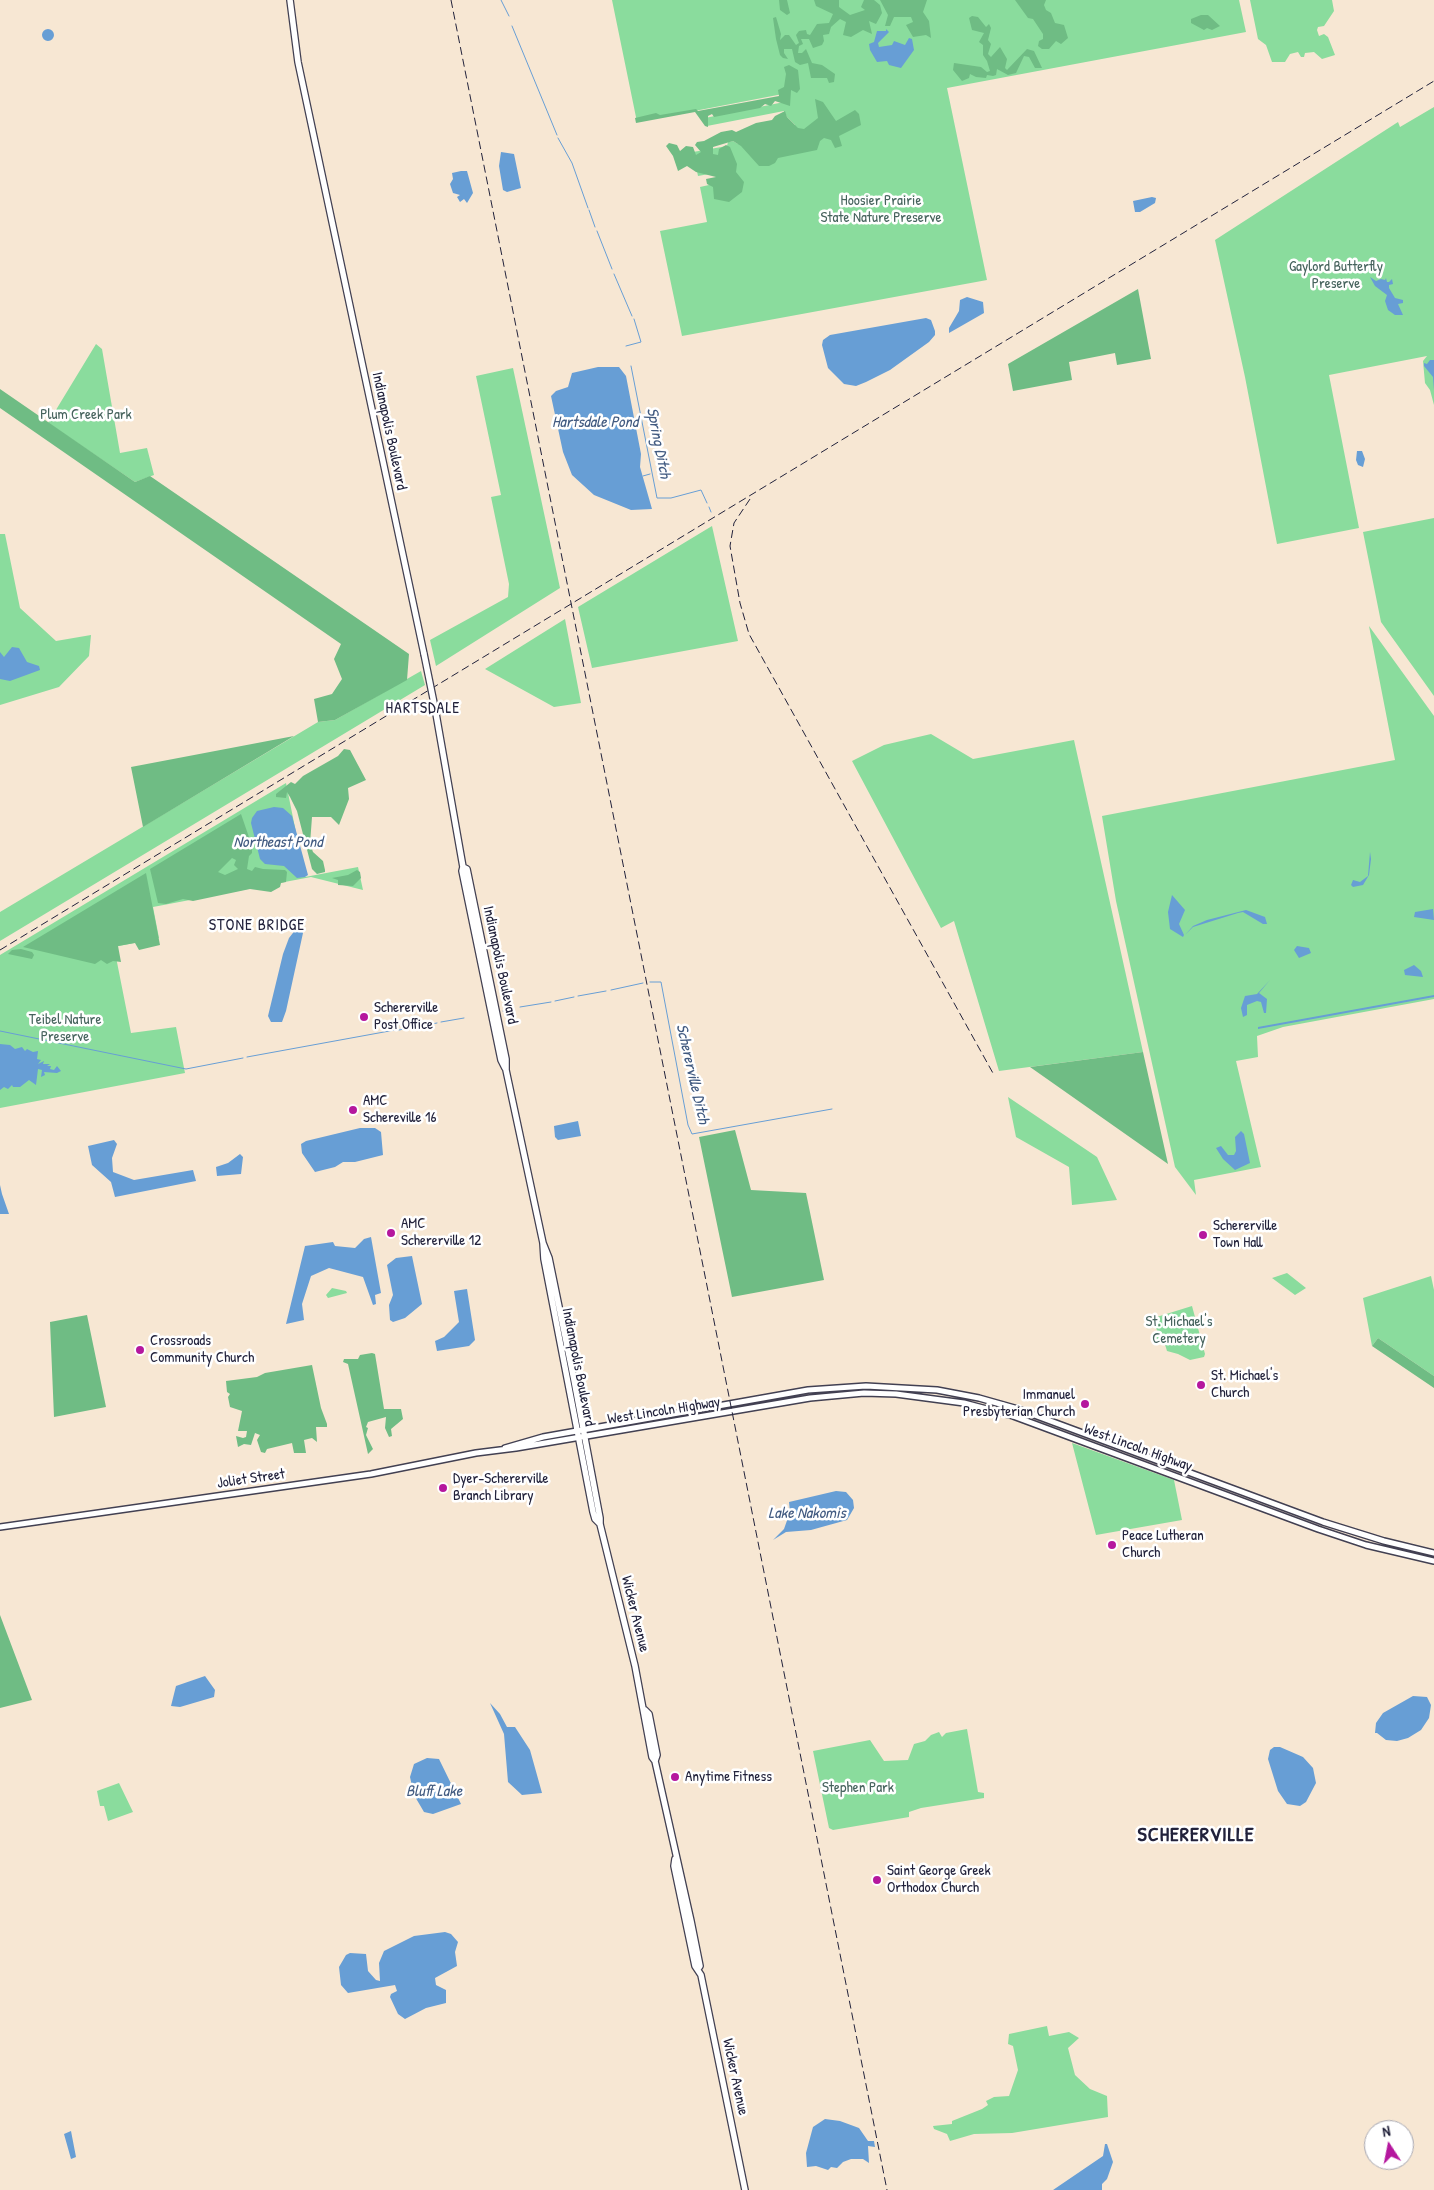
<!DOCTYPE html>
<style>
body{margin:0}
#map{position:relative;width:1434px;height:2190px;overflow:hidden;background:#f7e7d3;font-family:"Patrick Hand",sans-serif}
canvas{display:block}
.north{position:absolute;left:1364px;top:2120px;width:50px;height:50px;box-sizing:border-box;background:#fff;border:1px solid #a7a7b1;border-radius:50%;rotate:349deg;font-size:14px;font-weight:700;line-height:20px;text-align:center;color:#22223b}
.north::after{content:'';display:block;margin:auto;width:18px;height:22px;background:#b5179e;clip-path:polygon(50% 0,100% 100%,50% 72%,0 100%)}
</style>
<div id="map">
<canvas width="1434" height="2190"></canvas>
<div class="north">N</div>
</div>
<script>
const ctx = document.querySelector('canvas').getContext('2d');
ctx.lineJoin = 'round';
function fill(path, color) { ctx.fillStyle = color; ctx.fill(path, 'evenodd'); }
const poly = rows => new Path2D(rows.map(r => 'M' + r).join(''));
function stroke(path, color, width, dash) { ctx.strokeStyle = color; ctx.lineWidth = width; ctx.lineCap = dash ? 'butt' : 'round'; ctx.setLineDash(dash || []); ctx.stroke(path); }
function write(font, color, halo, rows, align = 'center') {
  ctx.font = font + ' "Patrick Hand",sans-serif'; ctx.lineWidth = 5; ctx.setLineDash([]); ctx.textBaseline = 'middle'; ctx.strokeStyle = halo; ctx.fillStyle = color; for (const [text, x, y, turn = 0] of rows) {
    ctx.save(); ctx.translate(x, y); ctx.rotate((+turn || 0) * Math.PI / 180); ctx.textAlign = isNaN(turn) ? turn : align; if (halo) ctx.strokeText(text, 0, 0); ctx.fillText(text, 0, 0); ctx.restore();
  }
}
const green = poly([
 [612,0,1239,0,1246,32,947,88,987,280,682,336,660,231,707,222,700,187,709,185,736,172,736,169,698,176,693,152,727,146,728,142,733,141,738,144,795,125,787,117,784,111,707,126,705,118,789,101,788,93,637,122],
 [1250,0,1332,0,1334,11,1324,26,1318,27,1317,30,1319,36,1324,34,1328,37,1335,55,1322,59,1314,52,1305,53,1304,57,1301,57,1298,52,1290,54,1285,62,1272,62,1266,45,1258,39],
 [1434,107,1434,405,1430,390,1425,383,1423,361,1427,356,1329,375,1359,528,1277,544,1245,377,1215,240,1398,122,1400,127],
 [96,344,102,349,120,453,147,448,154,475,135,482,48,423],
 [513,368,560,588,436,666,430,640,508,597,509,584,491,497,501,495,476,376],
 [1434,518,1434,696,1381,622,1363,532],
 [712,526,738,641,592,668,578,607],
 [0,534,5,534,20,608,56,641,91,635,89,656,59,687,0,705],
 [565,619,581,703,554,707,485,669],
 [1369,626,1434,716,1434,999,1283,1027,1257,1036,1258,1057,1236,1061,1261,1167,1194,1180,1196,1195,1175,1167,1116,901,1102,816,1395,760],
 [421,671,425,685,0,941,0,912,318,722,335,720],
 [931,734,973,759,1074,740,1143,1052,999,1071,954,921,941,928,852,761,884,745],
 [286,783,305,877,358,867,363,890,311,877,153,907,159,938,114,947,131,1033,176,1027,185,1073,0,1108,0,955],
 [1008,1097,1097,1157,1117,1200,1072,1205,1069,1167,1016,1137],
 [1287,1273,1306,1288,1295,1295,1272,1278],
 [1431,1276,1434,1290,1434,1376,1378,1338,1372,1346,1363,1298],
 [332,1288,346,1291,347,1293,328,1298,326,1295],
 [1192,1306,1205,1354,1204,1357,1190,1360,1178,1354,1167,1351,1163,1338,1154,1341,1157,1330,1154,1325,1149,1324,1147,1320],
 [1072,1443,1174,1480,1182,1520,1096,1535],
 [967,1729,978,1792,984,1793,984,1798,921,1808,909,1812,909,1817,833,1830,829,1828,813,1751,870,1740,884,1761,908,1760,914,1744,925,1741,931,1735,939,1732,942,1737,946,1733],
 [119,1783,133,1812,108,1821,104,1806,100,1806,97,1791],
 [1047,2026,1049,2036,1069,2032,1079,2038,1068,2048,1075,2075,1090,2089,1107,2096,1108,2117,1012,2133,974,2134,950,2141,947,2134,934,2129,933,2126,952,2124,952,2121,982,2109,988,2105,986,2101,994,2097,1009,2096,1018,2070,1013,2046,1008,2044,1009,2034]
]);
const forest = poly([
 [779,0,787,0,790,13,787,15,780,10],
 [814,0,839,0,839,7,850,15,865,10,861,7,864,0,874,0,880,5,882,13,876,24,869,21,872,34,863,30,851,37,843,35,846,22,840,19,831,27,829,34,823,35,824,41,822,45,813,48,809,39,801,39,803,44,799,46,798,53,802,53,806,49,812,63,822,65,835,74,834,82,829,83,827,78,811,78,808,63,800,65,795,62,792,49,784,49,784,53,788,59,783,58,780,55,776,39,773,18,776,17,781,34,780,40,785,35,789,35,796,45,799,43,796,35,799,31,806,30,807,34,810,35,817,24,829,23,833,14,816,6],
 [880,0,927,0,923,12,929,21,931,38,926,35,913,37,906,25,913,22,911,17,894,17,890,26,885,26,888,15],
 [1015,0,1046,0,1044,5,1046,10,1051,13,1055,23,1064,25,1068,38,1061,44,1056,41,1049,49,1042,49,1038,46,1039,41,1043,39,1043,34,1033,19,1028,18],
 [1201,15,1208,15,1220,26,1212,30,1207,28,1204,30,1191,23,1191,19],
 [972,16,978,17,986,27,989,24,991,28,988,40,991,44,988,54,991,57,1000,47,1007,59,1005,68,1007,70,1027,49,1034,51,1042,68,1035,68,1029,57,1024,56,1016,73,1008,75,997,69,996,75,993,76,987,75,986,78,976,77,970,74,969,78,962,81,953,70,954,63,981,67,987,72,990,71,987,61,983,55,983,45,979,42,984,33,972,30,969,18],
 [789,65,798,70,800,89,797,93,791,90,790,106,775,101,771,106,765,104,760,108,714,117,712,114,708,116,708,127,705,126,695,112,636,123,635,118,656,113,660,115,696,109,698,111,779,96,778,90,784,87,786,74,784,67],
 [815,99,823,102,836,121,855,110,859,114,861,125,839,136,842,146,835,148,831,140,824,138,820,141,817,150,778,158,775,163,769,166,759,166,741,146,733,141,713,147,713,154,718,155,719,149,726,145,730,147,737,164,736,172,744,182,742,192,729,202,714,199,713,187,707,184,706,179,716,177,696,172,687,166,678,171,673,156,666,146,669,143,677,145,680,151,686,146,693,147,696,155,701,152,695,145,697,142,704,141,721,132,732,130,736,132,756,123,772,120,775,116,785,111,787,117,798,128,804,129,818,118],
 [1138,289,1151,359,1117,365,1115,353,1069,362,1072,380,1013,391,1008,364],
 [0,389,135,482,150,476,409,654,407,680,335,720,318,722,314,699,332,694,342,679,334,659,341,644,0,408],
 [294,736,143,827,131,767],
 [344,749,350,750,366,780,348,788,349,799,339,825,331,817,312,817,310,844,313,852,323,861,325,870,325,872,317,874,312,869,297,811,290,797,287,792,286,798,276,797,276,794,291,782,295,784,303,776,338,756],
 [241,814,252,846,252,853,249,856,247,869,252,871,255,867,263,869,285,870,287,872,286,882,281,883,280,887,271,892,250,889,193,901,183,899,166,904,158,903,150,869],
 [232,858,236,860,234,865,238,869,225,875,218,872],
 [357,870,360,872,361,878,353,886,338,885,338,880,332,878,348,875],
 [146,873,160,945,139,950,135,943,118,946,121,962,113,961,107,964,101,960,95,964,23,947],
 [21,949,32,952,34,955,32,959,8,954,12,950],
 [1143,1052,1168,1164,1030,1067],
 [735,1130,751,1190,806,1193,824,1280,732,1297,699,1137],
 [87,1315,106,1407,54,1417,50,1322],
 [1378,1338,1434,1376,1434,1388,1372,1346],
 [372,1353,375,1354,384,1409,401,1409,403,1419,391,1429,392,1436,389,1437,385,1428,386,1417,368,1422,366,1427,368,1428,366,1435,373,1449,368,1454,348,1364,343,1362,344,1359,358,1359,360,1355],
 [312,1365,321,1408,327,1424,327,1427,316,1427,317,1442,312,1438,304,1440,306,1453,294,1453,292,1443,267,1449,265,1453,261,1452,257,1440,260,1435,255,1433,251,1445,244,1444,238,1447,236,1436,243,1438,246,1437,247,1431,238,1431,242,1411,230,1407,228,1397,230,1394,227,1392,226,1381,257,1377,265,1373],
 [0,1615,32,1700,0,1708]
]);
const water = poly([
 '42 35a6 6 0 1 1 12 0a6 6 0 1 1-12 0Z',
 [886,29,889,32,878,43,879,47,892,45,894,41,905,45,909,38,912,39,914,50,901,68,889,65,887,61,877,62,870,50,869,44,874,42,877,31,886,31],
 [501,152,514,154,521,188,507,192,503,190,499,166],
 [461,171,467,171,473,193,467,203,464,199,460,202,457,197,460,195,453,193,450,184,453,179,452,173],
 [1152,197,1156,198,1155,203,1140,212,1135,212,1133,201],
 [1370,277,1376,281,1381,279,1385,280,1386,278,1387,282,1389,282,1392,279,1393,284,1389,285,1389,288,1395,298,1403,300,1403,303,1398,304,1403,315,1395,315,1388,310,1385,301,1387,295,1375,286],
 [967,297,983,302,984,313,949,333,949,328,959,311,960,300],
 [926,318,931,320,935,331,935,335,929,342,890,370,866,382,856,386,844,384,828,368,822,345,823,340,830,335],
 [1430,360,1434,360,1434,390,1433,377,1424,366,1424,363,1427,364],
 [598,367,619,367,626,376,641,454,640,467,652,509,631,510,594,495,572,475,563,452,551,396,556,391,568,387,572,373],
 [1357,451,1362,451,1365,459,1363,467,1358,465,1356,460],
 [12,647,19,648,27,662,39,666,40,670,10,681,0,679,0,652,4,657],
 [274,807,283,808,292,816,308,875,305,877,297,878,284,866,265,864,260,859,251,823,252,818,257,811],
 [1370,852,1371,859,1369,875,1363,885,1353,887,1351,885,1353,880,1360,882,1368,876],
 [1172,895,1185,910,1179,924,1184,935,1183,937,1170,929,1168,912],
 [1433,909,1434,920,1414,917,1415,912],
 [1246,910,1265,917,1267,924,1263,924,1243,912,1238,913,1193,927,1185,935,1193,926,1207,920],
 [300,928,303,933,286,1011,282,1022,271,1022,268,1016,283,954,289,938,296,929],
 [1297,946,1309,948,1311,953,1299,958,1294,950],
 [1414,965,1421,971,1423,977,1405,975,1404,970],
 [1270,980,1259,993,1267,999,1266,1013,1264,1013,1261,1002,1257,1001,1247,1005,1247,1015,1243,1017,1241,1008,1245,996,1257,994],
 [1434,995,1434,997,1258,1029,1258,1027],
 [0,1044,10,1045,15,1049,22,1047,25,1051,27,1049,33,1052,38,1051,37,1059,41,1060,38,1064,44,1061,43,1064,50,1064,47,1066,51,1066,50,1069,54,1070,57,1066,61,1071,57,1073,44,1072,45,1075,41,1077,42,1070,38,1069,36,1085,29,1080,20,1087,13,1087,12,1085,8,1089,4,1087,0,1090],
 [578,1121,581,1136,558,1140,555,1137,554,1126],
 [360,1128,375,1128,381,1132,383,1155,355,1162,343,1162,335,1167,315,1172,302,1153,301,1144,306,1141],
 [1241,1131,1244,1134,1250,1163,1235,1170,1223,1159,1216,1148,1221,1146,1228,1155,1234,1155,1236,1151,1235,1137],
 [114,1140,117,1144,112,1158,113,1172,134,1180,193,1170,196,1181,115,1197,111,1182,92,1165,88,1146],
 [240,1154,243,1157,241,1174,217,1176,216,1167,228,1163],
 [0,1185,2,1194,9,1214,0,1214],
 [371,1237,381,1293,375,1295,376,1304,373,1305,363,1277,329,1268,311,1276,302,1304,304,1320,286,1324,305,1246,333,1242,335,1246,355,1248,364,1239],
 [412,1256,422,1304,405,1318,393,1322,390,1320,389,1305,393,1295,387,1265,396,1258],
 [467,1289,475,1340,469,1346,437,1351,435,1341,444,1337,459,1322,454,1291],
 [836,1491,846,1492,853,1500,854,1508,847,1520,811,1530,786,1532,773,1540,784,1529,790,1512,789,1502],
 [205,1676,215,1690,214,1697,180,1707,171,1706,176,1686],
 [1413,1696,1427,1697,1431,1705,1429,1718,1421,1730,1408,1738,1397,1741,1386,1740,1377,1733,1375,1733,1376,1723,1383,1713],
 [490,1703,500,1714,507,1727,515,1727,530,1750,542,1793,522,1795,508,1782,504,1734],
 [1274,1747,1280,1747,1303,1757,1313,1768,1316,1783,1306,1802,1300,1806,1287,1804,1278,1791,1268,1759,1270,1750],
 [427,1758,439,1759,461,1804,433,1814,424,1812,414,1795,410,1777,414,1764],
 [445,1932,451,1934,458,1942,455,1952,457,1966,435,1978,436,1985,446,1990,446,2003,426,2008,405,2019,398,2014,390,1997,391,1994,397,1991,395,1985,348,1993,341,1985,339,1967,346,1955,350,1953,366,1954,368,1971,376,1980,380,1981,379,1963,384,1951,414,1936],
 [825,2119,840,2121,859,2128,868,2141,874,2141,875,2147,868,2146,869,2163,863,2159,851,2159,843,2162,837,2168,831,2167,828,2170,816,2166,807,2167,806,2153,813,2127],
 [71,2131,76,2157,71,2159,64,2134],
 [1105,2144,1107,2144,1113,2162,1107,2179,1102,2184,1102,2190,1053,2190,1103,2156]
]);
const stream = poly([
 [501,0,509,16],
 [512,26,557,135],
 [558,138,572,163,588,208],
 [589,210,595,227],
 [597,231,612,269],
 [614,274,632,316],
 [626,346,641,342,634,319],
 [631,366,657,498,671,498,701,490,707,503],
 [643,476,650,474],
 [709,507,711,512],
 [650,982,661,982,688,1125,692,1134,832,1109],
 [611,990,643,983],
 [578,996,606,991],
 [555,1001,574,997],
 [520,1007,551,1002],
 [503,1011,513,1009],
 [441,1022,464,1018],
 [399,1030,437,1023],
 [0,1031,186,1069,243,1058],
 [247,1057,395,1030]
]);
const primary = poly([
 [505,1448,543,1437,808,1390,866,1386,937,1390,979,1398,1018,1409,1323,1522,1384,1541,1434,1553],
 [0,1527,371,1474,476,1453,516,1448,810,1398,864,1393,896,1394,964,1403,1013,1416,1318,1529,1366,1545,1434,1561]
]);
const trunk = poly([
 [290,0,298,62,424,654],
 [435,708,463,867,462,871,501,1060,505,1068],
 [463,867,467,869,506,1059,506,1070,543,1243,544,1259,593,1512,595,1519,600,1524],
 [543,1243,549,1258,574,1380,600,1518,600,1524,635,1666,652,1757,655,1761,691,1921,700,1966,698,1969],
 [645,1710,649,1714,657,1755,655,1761],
 [675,1859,674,1866,695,1966,701,1975,745,2190]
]);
const rail = poly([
 [451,0,887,2190],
 [750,499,734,523,730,546,740,603,749,634,994,1075],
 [0,950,1434,81]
]);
const trunkBridge = poly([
 [424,654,435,708]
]);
const markers = [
 [364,1017,5,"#b5179e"],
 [353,1110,5,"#b5179e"],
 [391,1233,5,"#b5179e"],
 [1203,1235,5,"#b5179e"],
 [140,1350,5,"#b5179e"],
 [1201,1385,5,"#b5179e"],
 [1085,1404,5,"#b5179e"],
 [443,1488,5,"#b5179e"],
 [1112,1545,5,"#b5179e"],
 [675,1777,5,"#b5179e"],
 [877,1880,5,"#b5179e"]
];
const parkNames = [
 ["Hoosier Prairie",881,201],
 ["State Nature Preserve",881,218],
 ["Gaylord Butterfly",1336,267],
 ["Preserve",1336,284],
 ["Plum Creek Park",86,415],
 ["Teibel Nature",65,1020],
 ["Preserve",65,1037],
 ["St. Michael's",1179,1322],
 ["Cemetery",1179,1339],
 ["Stephen Park",858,1788]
];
const streetNames = [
 ["Indianapolis Boulevard",389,431,78],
 ["Indianapolis Boulevard",500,965,78],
 ["Indianapolis Boulevard",578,1367,79],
 ["West Lincoln Highway",664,1411,-9],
 ["West Lincoln Highway",1138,1448,20],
 ["Joliet Street",251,1479,-8],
 ["Wicker Avenue",635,1614,76],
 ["Wicker Avenue",735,2077,78]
];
const poiNames = [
 ["Schererville",374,1008],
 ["Post Office",374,1025],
 ["AMC",363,1101],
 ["Schereville 16",363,1118],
 ["AMC",401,1224],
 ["Schererville 12",401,1241],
 ["Schererville",1213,1226],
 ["Town Hall",1213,1243],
 ["Crossroads",150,1341],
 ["Community Church",150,1358],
 ["St. Michael's",1211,1376],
 ["Church",1211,1393],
 ["Immanuel",1075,1395,"right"],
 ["Presbyterian Church",1075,1412,"right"],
 ["Dyer-Schererville",453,1479],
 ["Branch Library",453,1496],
 ["Peace Lutheran",1122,1536],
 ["Church",1122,1553],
 ["Anytime Fitness",685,1777],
 ["Saint George Greek",887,1871],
 ["Orthodox Church",887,1888]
];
const waterNames = [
 ["Hartsdale Pond",595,423],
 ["Spring Ditch",658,443,79],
 ["Northeast Pond",278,843],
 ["Schererville Ditch",692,1074,77],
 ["Lake Nakomis",807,1514],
 ["Bluff Lake",434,1792]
];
const neighbourhoodNames = [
 ["HARTSDALE",423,709],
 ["STONE BRIDGE",257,926]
];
const districtNames = [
 ["SCHERERVILLE",1196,1836]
];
fill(green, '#8adc9d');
fill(forest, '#6fbc84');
fill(water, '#679ed5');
stroke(stream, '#679ed5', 1);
stroke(primary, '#424052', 8);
stroke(trunk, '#424052', 8);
stroke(primary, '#fff', 5);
stroke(trunk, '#fff', 5.5);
stroke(rail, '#22223b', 1, [8, 4]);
stroke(trunkBridge, '#424052', 8, []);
stroke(trunkBridge, '#fff', 5.5);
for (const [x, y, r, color] of markers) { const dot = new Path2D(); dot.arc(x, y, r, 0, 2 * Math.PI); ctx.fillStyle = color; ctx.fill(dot); stroke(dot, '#fff', 2); }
write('15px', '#46635d', '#fff', parkNames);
write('15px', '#22223b', '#fff', streetNames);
write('15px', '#22223b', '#fff', poiNames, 'left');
write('italic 16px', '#415a80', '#fff', waterNames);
ctx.letterSpacing = '1px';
write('16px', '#22223b', '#fff', neighbourhoodNames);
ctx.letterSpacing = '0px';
ctx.letterSpacing = '1px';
write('bold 20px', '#22223b', '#fff', districtNames);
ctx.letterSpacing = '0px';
</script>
